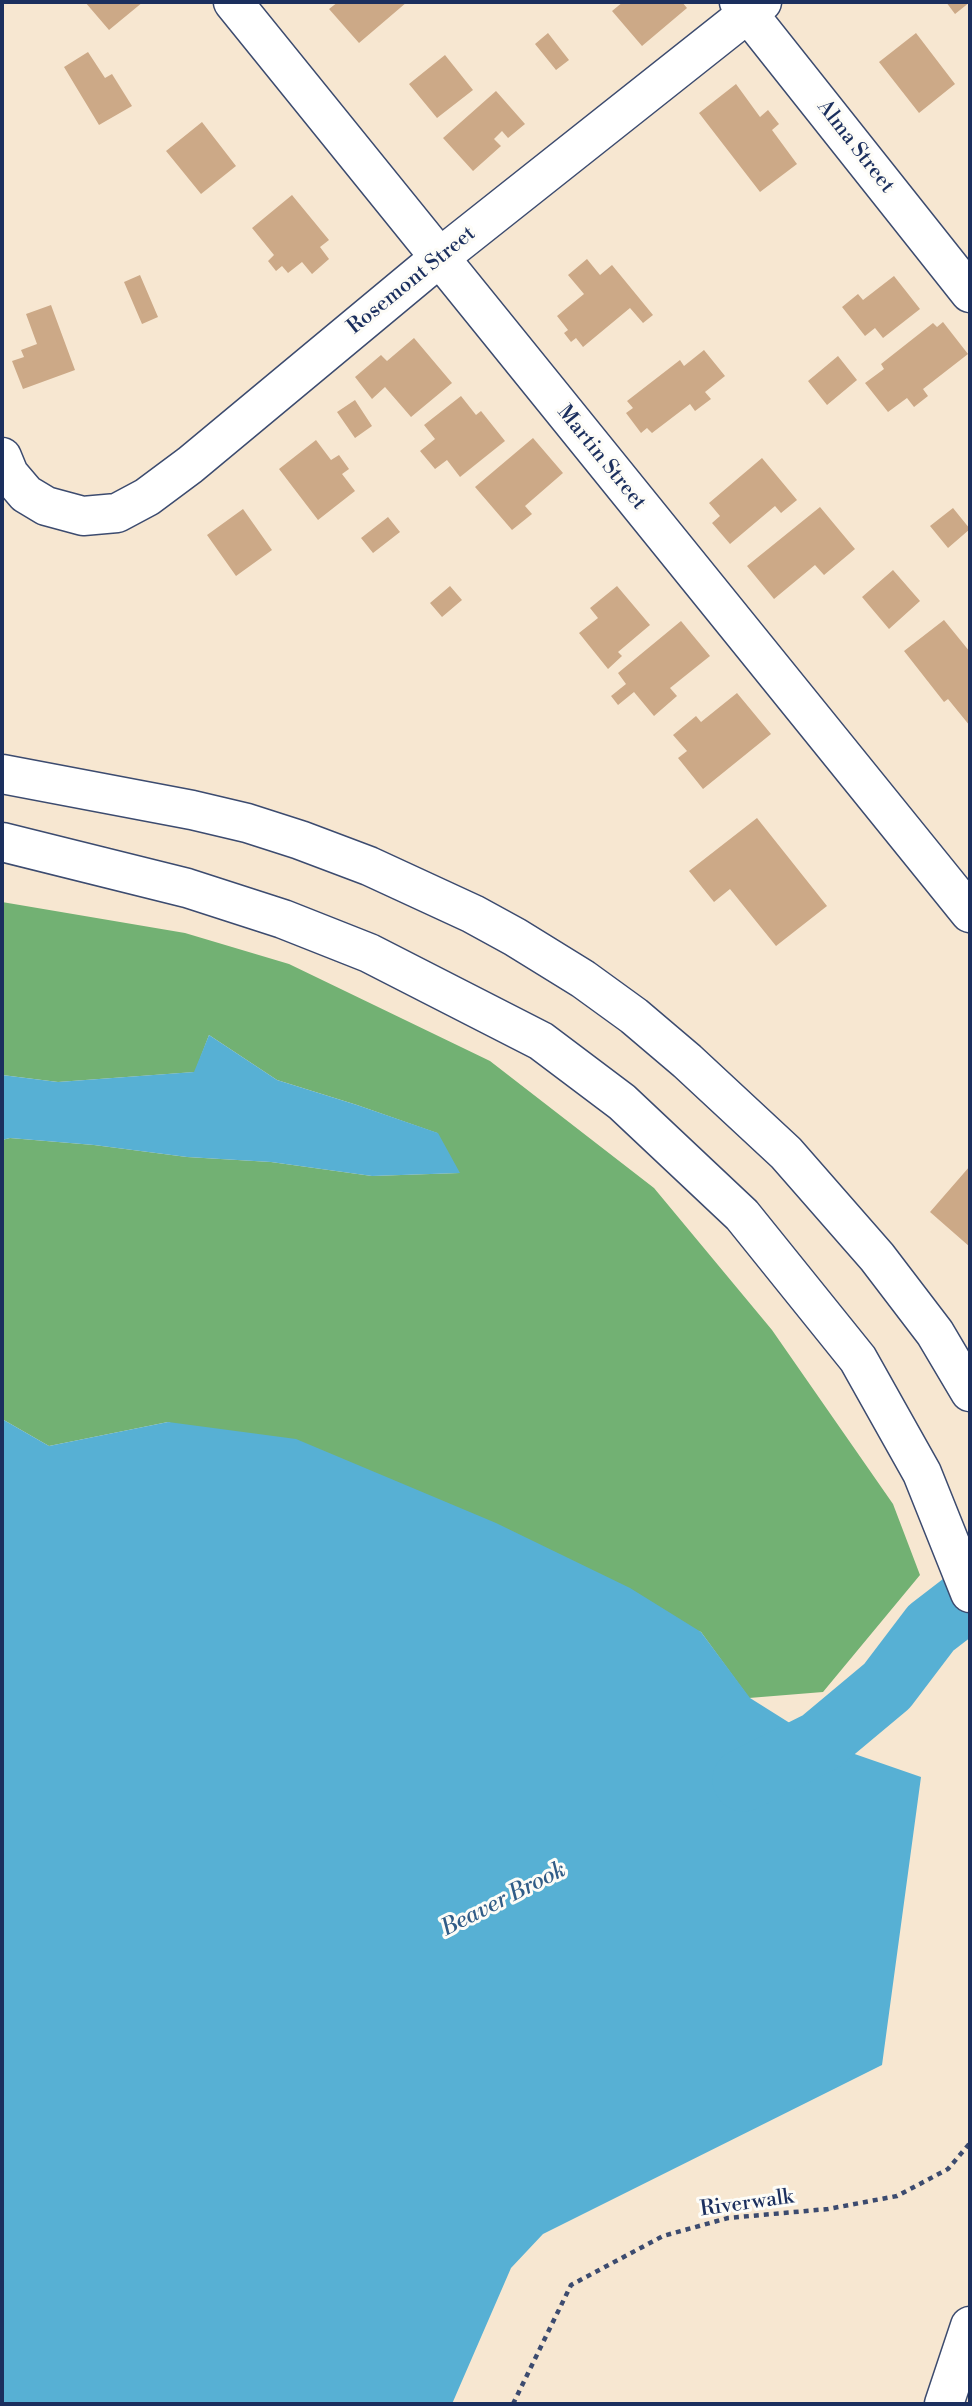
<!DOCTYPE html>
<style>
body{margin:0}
#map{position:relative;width:972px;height:2406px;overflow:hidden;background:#f7e7d1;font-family:"Libre Bodoni",serif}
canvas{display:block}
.frame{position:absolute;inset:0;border:4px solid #1b2f5e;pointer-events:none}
</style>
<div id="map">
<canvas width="972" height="2406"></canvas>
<div class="frame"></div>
</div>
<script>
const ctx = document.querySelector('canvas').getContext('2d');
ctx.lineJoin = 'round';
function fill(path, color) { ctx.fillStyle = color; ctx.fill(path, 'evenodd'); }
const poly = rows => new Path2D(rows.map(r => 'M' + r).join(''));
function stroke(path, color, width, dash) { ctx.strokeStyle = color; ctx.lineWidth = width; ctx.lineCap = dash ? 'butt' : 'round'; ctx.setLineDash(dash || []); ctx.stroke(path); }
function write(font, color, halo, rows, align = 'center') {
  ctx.font = font + ' "Libre Bodoni",serif'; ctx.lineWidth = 6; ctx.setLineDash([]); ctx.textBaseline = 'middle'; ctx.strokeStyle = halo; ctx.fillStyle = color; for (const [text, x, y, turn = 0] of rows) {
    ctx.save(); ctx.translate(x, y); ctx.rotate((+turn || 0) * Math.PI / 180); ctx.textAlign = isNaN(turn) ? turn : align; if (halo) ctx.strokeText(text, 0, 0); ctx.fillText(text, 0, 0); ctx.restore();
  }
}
const forest = poly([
 [2,902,185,933,289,964,490,1061,654,1188,772,1330,893,1504,920,1575,823,1692,749,1698,701,1632,168,1422,49,1446,2,1419,2,1140,10,1138,94,1145,187,1157,271,1162,372,1176,459,1173,437,1133,357,1105,277,1080,209,1035,195,1072,58,1082,2,1075]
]);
const water = poly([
 [209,1035,277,1080,357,1105,438,1133,460,1173,372,1176,271,1162,187,1157,94,1145,10,1138,2,1140,2,1075,58,1082,194,1072],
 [2,1419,49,1446,168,1422,296,1439,496,1523,630,1588,701,1632,750,1698,820,1742,921,1777,882,2065,543,2234,511,2268,452,2404,2,2404]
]);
const river = poly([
 [744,1780,820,1742,887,1686,931,1628,970,1598]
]);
const building = poly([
 [85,2,143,2,109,30],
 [338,2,407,2,359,43,329,9],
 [623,2,682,2,687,8,642,46,612,11],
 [946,2,970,2,955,14],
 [548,33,569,60,556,70,535,44],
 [916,33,955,84,919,113,879,62],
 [88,52,105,78,112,74,132,106,99,125,64,67],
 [445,55,473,90,437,118,409,84],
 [736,84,760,117,768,110,779,124,772,130,797,164,760,192,699,113],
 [496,91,525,124,508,138,502,131,494,139,501,146,473,171,443,138],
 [202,122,236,166,201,194,166,151],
 [292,195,329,240,320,247,329,259,312,274,302,262,288,273,282,266,276,271,268,261,274,255,252,228],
 [587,259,600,275,612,265,653,315,643,323,630,308,583,347,576,338,571,342,564,333,568,330,557,316,584,294,568,275],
 [140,275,158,317,142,324,124,282],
 [894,276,920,309,883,338,875,328,865,336,842,307,858,294,863,300],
 [51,305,75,370,23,389,12,361,24,357,21,350,37,344,26,314],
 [943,322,968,354,923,389,928,396,914,407,907,398,888,412,865,383,884,369,881,364,933,323,937,327],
 [414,338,452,383,411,417,385,387,372,399,355,377,381,355,387,361],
 [704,350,725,376,705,392,711,399,695,411,690,404,652,433,647,428,641,433,626,413,633,408,627,401,680,360,684,366],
 [838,356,857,380,827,405,808,381],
 [461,396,476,415,481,411,505,441,460,477,447,460,435,469,420,451,435,439,424,425],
 [355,400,372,426,355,438,337,412],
 [533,438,563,473,525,506,532,514,512,530,475,487],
 [316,440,331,460,339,455,349,469,342,474,355,491,318,520,279,469],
 [762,458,797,500,781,513,775,506,730,544,712,523,720,516,709,503],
 [820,507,855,549,824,575,815,565,774,599,747,566],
 [953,508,970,529,948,548,930,526],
 [243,509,272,550,236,576,207,535],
 [388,517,400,532,373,553,361,538],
 [893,570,920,601,889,629,862,597],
 [450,586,462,600,442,617,430,603],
 [617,586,650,625,618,652,622,656,608,669,579,633,598,618,590,608],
 [944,620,970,652,970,726,948,699,944,702,904,651],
 [681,621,710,656,670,688,677,696,654,716,634,692,618,705,611,696,626,684,618,673],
 [737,693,771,734,703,789,678,758,687,751,673,735,696,716,701,722],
 [757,818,827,906,776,946,730,889,714,902,689,871],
 [970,1166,970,1247,930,1212]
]);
const path = poly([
 [513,2404,571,2285,663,2236,728,2218,828,2209,897,2196,948,2169,970,2143]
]);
const street = poly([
 [739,2,970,293],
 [2,457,9,474,26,494,46,506,83,516,117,513,147,497,190,465,439,258,762,2]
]);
const secondary = poly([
 [233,2,970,913]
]);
const primary = poly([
 [2,774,192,810,247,823,300,840,369,866,473,914,515,937,583,979,634,1016,687,1061,786,1153,877,1257,935,1333,970,1392],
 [2,842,187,888,283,919,369,953,541,1041,622,1102,742,1215,858,1359,922,1473,970,1593],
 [944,2404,970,2326]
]);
const streetNames = [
 ["Alma Street",855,147,52],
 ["Rosemont Street",412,281,-39],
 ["Martin Street",601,458,51],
 ["Riverwalk",747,2204,-8]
];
const waterNames = [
 ["Beaver Brook",504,1900,-27]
];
fill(forest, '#72b173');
fill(water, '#57b0d4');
stroke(river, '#57b0d4', 63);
fill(building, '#cca987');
stroke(street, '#3c4b6f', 41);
stroke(secondary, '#3c4b6f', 41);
stroke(primary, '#3c4b6f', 41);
stroke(path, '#3c4b6f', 4.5, [5, 5]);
stroke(street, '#fff', 38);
stroke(secondary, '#fff', 38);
stroke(primary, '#fff', 38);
write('21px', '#1b2f5e', '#fdfcf7', streetNames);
write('italic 23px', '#305c87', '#fdfcf7', waterNames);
</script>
